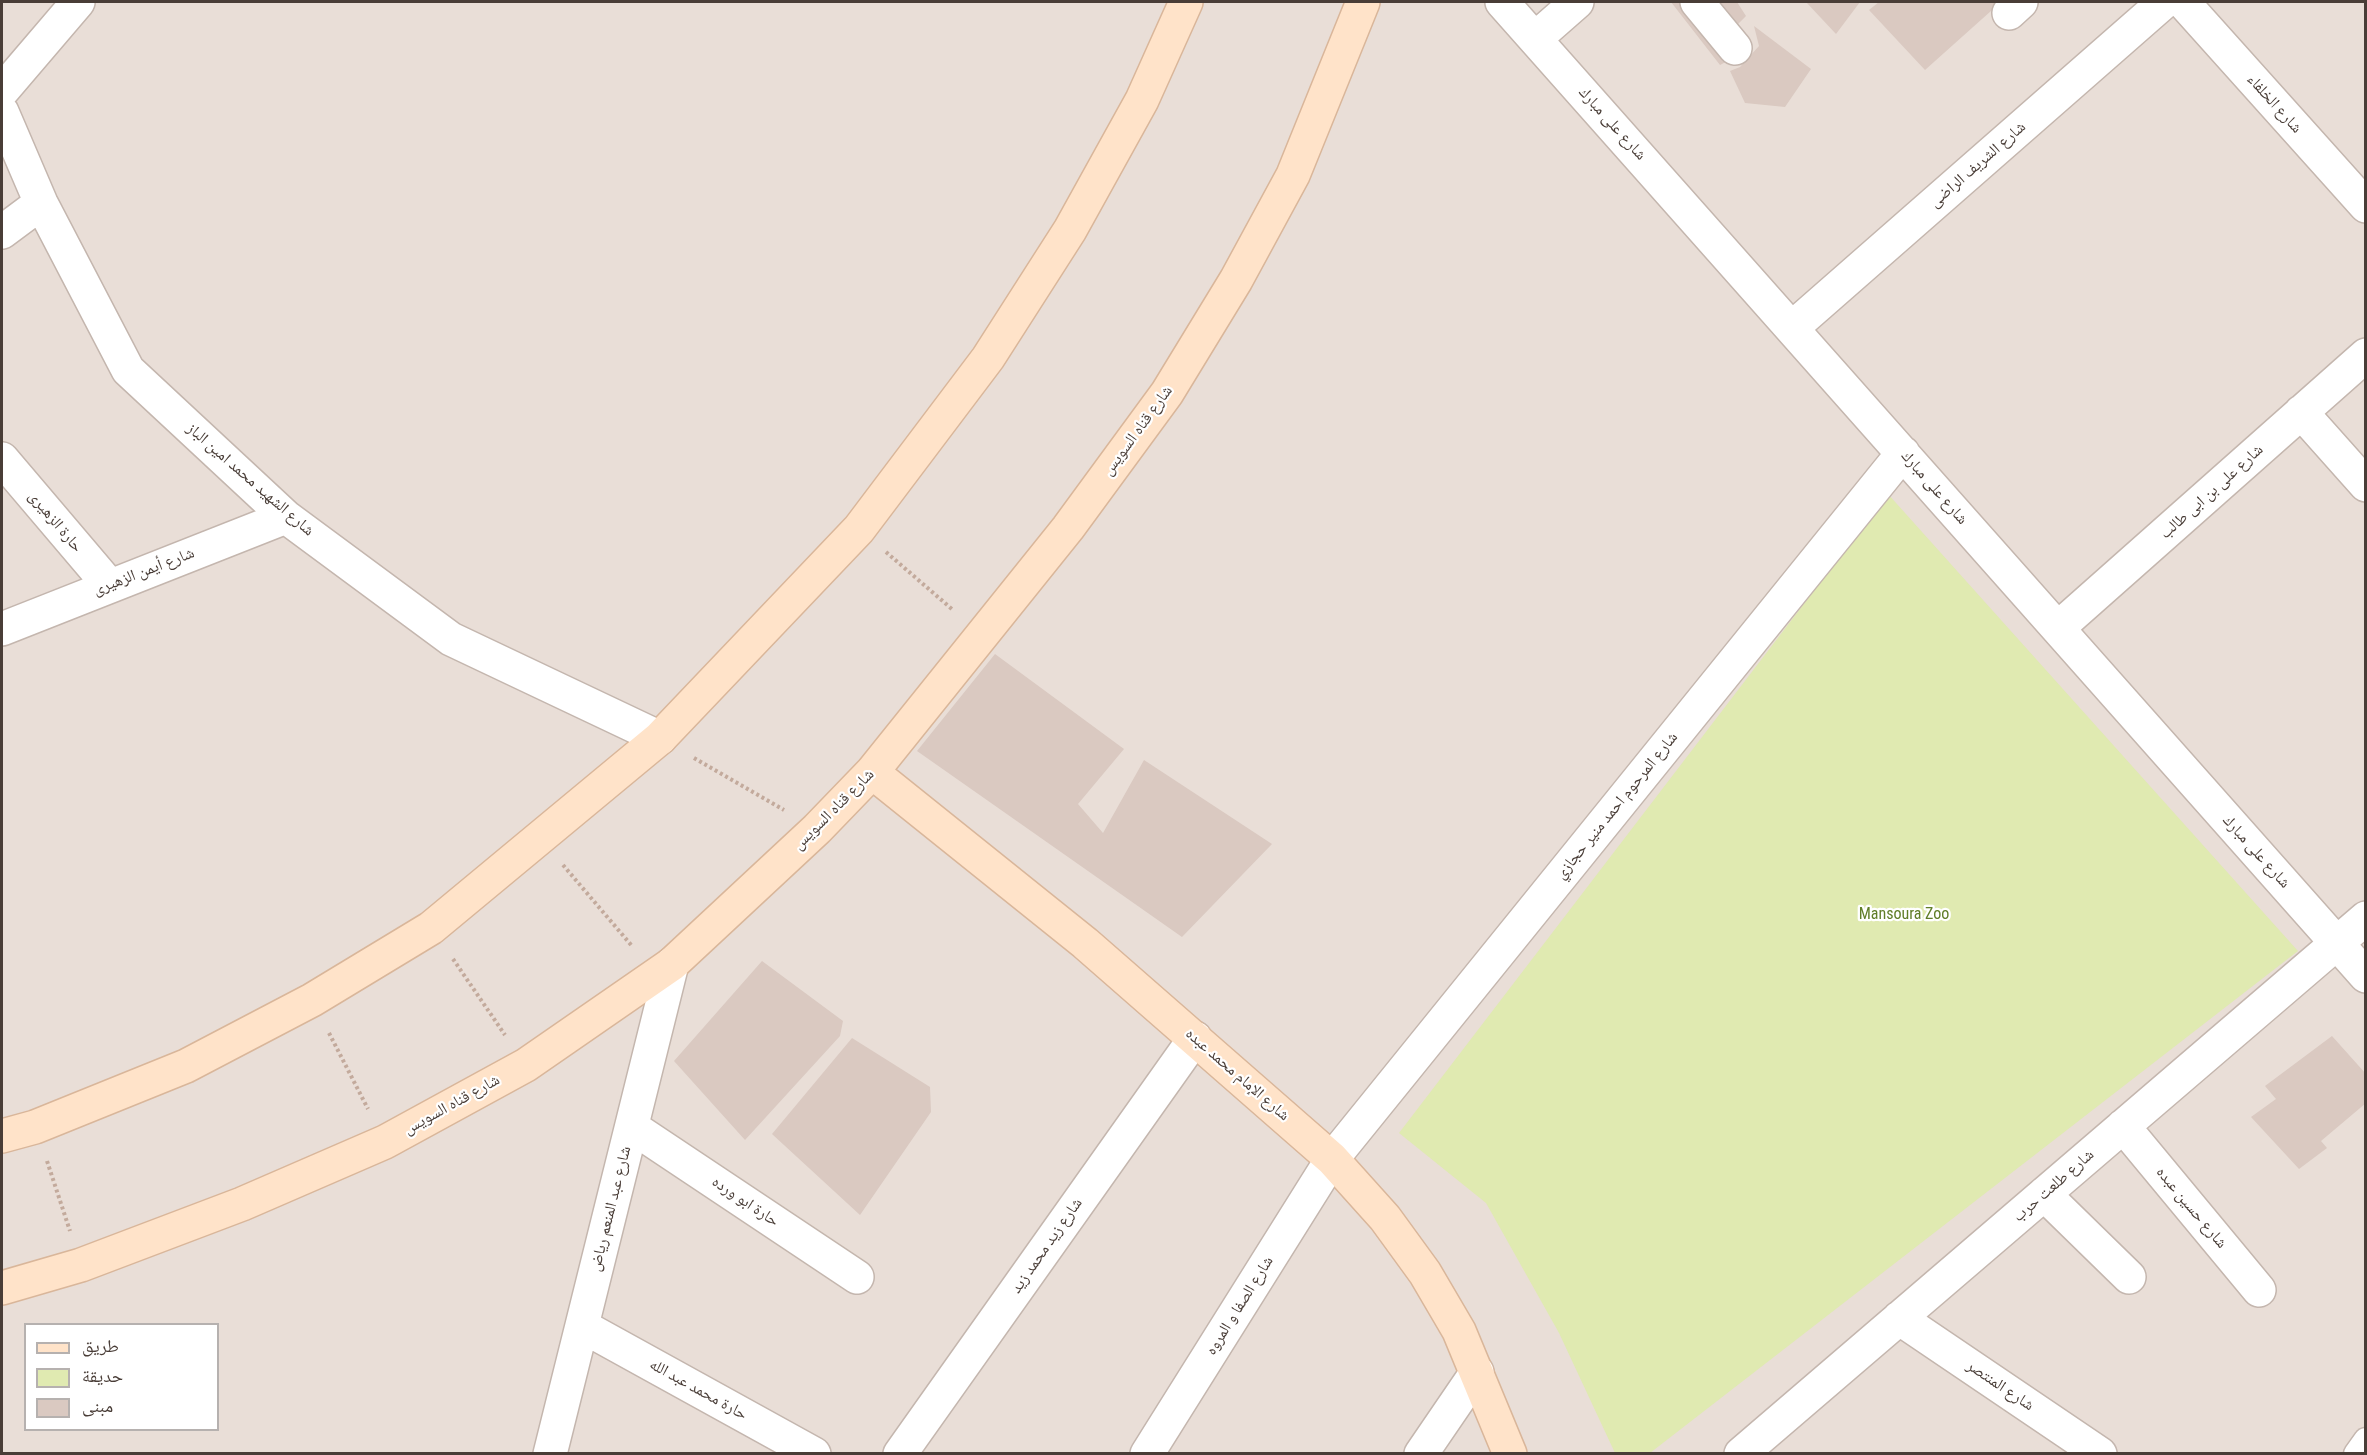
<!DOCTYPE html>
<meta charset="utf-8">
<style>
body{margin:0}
#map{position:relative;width:2367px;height:1455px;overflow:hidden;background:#f5eee9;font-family:"Roboto Condensed","Noto Naskh Arabic",sans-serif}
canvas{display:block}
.frame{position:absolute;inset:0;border:3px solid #493d37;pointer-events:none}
.legend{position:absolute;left:24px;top:1323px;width:195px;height:108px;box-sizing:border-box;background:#fff;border:2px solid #b6b1af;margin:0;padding:8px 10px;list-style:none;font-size:18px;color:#493d37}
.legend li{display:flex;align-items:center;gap:12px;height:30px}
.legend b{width:30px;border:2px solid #b6b1af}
</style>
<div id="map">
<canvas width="2367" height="1455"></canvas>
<div class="frame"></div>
<ul class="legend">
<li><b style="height:8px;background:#ffe3c9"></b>طريق</li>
<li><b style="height:16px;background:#e0eab1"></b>حديقة</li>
<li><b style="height:16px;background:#dac9c1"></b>مبنى</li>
</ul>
</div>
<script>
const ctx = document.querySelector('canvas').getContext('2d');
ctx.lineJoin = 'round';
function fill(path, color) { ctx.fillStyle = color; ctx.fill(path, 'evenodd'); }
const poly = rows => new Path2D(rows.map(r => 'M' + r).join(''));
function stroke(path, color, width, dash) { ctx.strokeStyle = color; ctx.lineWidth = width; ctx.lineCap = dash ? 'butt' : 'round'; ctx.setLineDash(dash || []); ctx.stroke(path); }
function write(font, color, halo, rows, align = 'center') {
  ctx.font = font + ' "Roboto Condensed","Noto Naskh Arabic",sans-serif'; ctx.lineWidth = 4.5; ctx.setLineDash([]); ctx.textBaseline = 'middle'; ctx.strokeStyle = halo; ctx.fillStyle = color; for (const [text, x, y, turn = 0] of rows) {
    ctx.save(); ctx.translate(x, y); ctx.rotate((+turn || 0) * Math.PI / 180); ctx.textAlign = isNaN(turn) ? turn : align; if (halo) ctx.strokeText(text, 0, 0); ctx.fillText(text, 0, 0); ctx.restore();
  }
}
const residential = poly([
 [2,2,2365,2,2365,1453,2,1454],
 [26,1324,218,1324,218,1430,26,1430]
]);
const green = poly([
 [1888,494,2298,951,1650,1453,1615,1453,1559,1333,1486,1203,1399,1133]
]);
const building = poly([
 [1671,2,1737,2,1746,16,1733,29,1745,52,1720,65],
 [1806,2,1860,2,1836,34],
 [1879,2,2001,2,1925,70,1869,10],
 [1754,26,1811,69,1785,107,1745,103,1730,71,1740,67,1759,46],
 [995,654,1124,749,1078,804,1103,833,1144,760,1272,844,1182,937,917,751],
 [762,961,843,1021,840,1036,745,1140,674,1061],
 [2332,1036,2366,1074,2366,1103,2321,1141,2327,1148,2299,1169,2251,1117,2276,1099,2265,1086],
 [852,1038,930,1087,931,1112,860,1215,772,1134]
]);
const path = poly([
 [886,552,953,610],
 [694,758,784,810],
 [563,865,632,946],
 [453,959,505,1035],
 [329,1033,368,1109],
 [47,1161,70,1231]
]);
const lane = poly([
 [2356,1454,2366,1440]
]);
const street = poly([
 [1502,2,2366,976],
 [1697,2,1735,48],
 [2183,2,2366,206],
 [2009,13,2021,2],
 [1536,38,1577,2],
 [2,91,78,2],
 [2,112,41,203,128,370,286,517,451,639,660,738],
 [2,232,41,203],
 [1792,328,2164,2],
 [2301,412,2366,485],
 [2,459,109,585],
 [2058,628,2366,355],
 [2,629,286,517],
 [2123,1126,2259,1290],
 [632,1127,857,1277],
 [2044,1194,2129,1277],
 [1899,1318,2100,1454],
 [582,1326,814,1454],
 [550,1454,672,964],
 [900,1454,1195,1038],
 [1147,1454,1332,1159,1903,453],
 [1421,1454,1477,1372],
 [1741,1454,2366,918]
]);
const secondary = poly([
 [872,772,1085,943,1332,1159,1385,1218,1425,1273,1459,1331,1510,1454],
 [2,1136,35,1127,186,1066,312,1000,431,928,660,738,859,529,988,358,1070,230,1142,100,1186,2],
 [2,1288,81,1265,242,1204,385,1142,526,1065,672,964,817,829,872,772,1068,528,1167,393,1236,280,1293,175,1363,2]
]);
const streetNames = [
 ["شارع الخلفاء",2274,104,48],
 ["شارع على مبارك",1612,124,48],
 ["شارع الشريف الراضى",1978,165,-41],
 ["شارع قناه السويس",1138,431,-54],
 ["شارع الشهيد محمد امين الباز",250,480,41],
 ["شارع على مبارك",1934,488,49],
 ["شارع على بن ابى طالب",2212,492,-42],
 ["حارة الزهيرى",55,522,50],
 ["شارع أيمن الزهيرى",144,572,-21],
 ["شارع المرحوم احمد منير حجازي",1617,806,-51],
 ["شارع قناه السويس",834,810,-45],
 ["شارع على مبارك",2256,852,48],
 ["شارع الإمام محمد عبده",1237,1075,41],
 ["شارع قناه السويس",452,1105,-29],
 ["شارع طلعت حرب",2054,1186,-41],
 ["حارة ابو ورده",745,1202,34],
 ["شارع حسين عبده",2191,1208,50],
 ["شارع عبد المنعم رياض",611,1209,-76],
 ["شارع زيد محمد زيد",1047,1246,-55],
 ["شارع الصفا و المروه",1240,1306,-58],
 ["شارع المنتصر",2000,1386,34],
 ["حارة محمد عبد الله",698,1390,29]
];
const parkNames = [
 ["Mansoura Zoo",1904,915]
];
fill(residential, '#e9ded7');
fill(green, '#e0eab1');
fill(building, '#dac9c1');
stroke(lane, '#c4b6ae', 27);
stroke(street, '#c4b6ae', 36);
stroke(secondary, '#d9b69a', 36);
stroke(path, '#c3aa9c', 4, [3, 3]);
stroke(lane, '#fff', 24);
stroke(street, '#fff', 33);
stroke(secondary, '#ffe3c9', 33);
write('16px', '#493d37', '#fff', streetNames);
write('16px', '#607d28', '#fff', parkNames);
</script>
